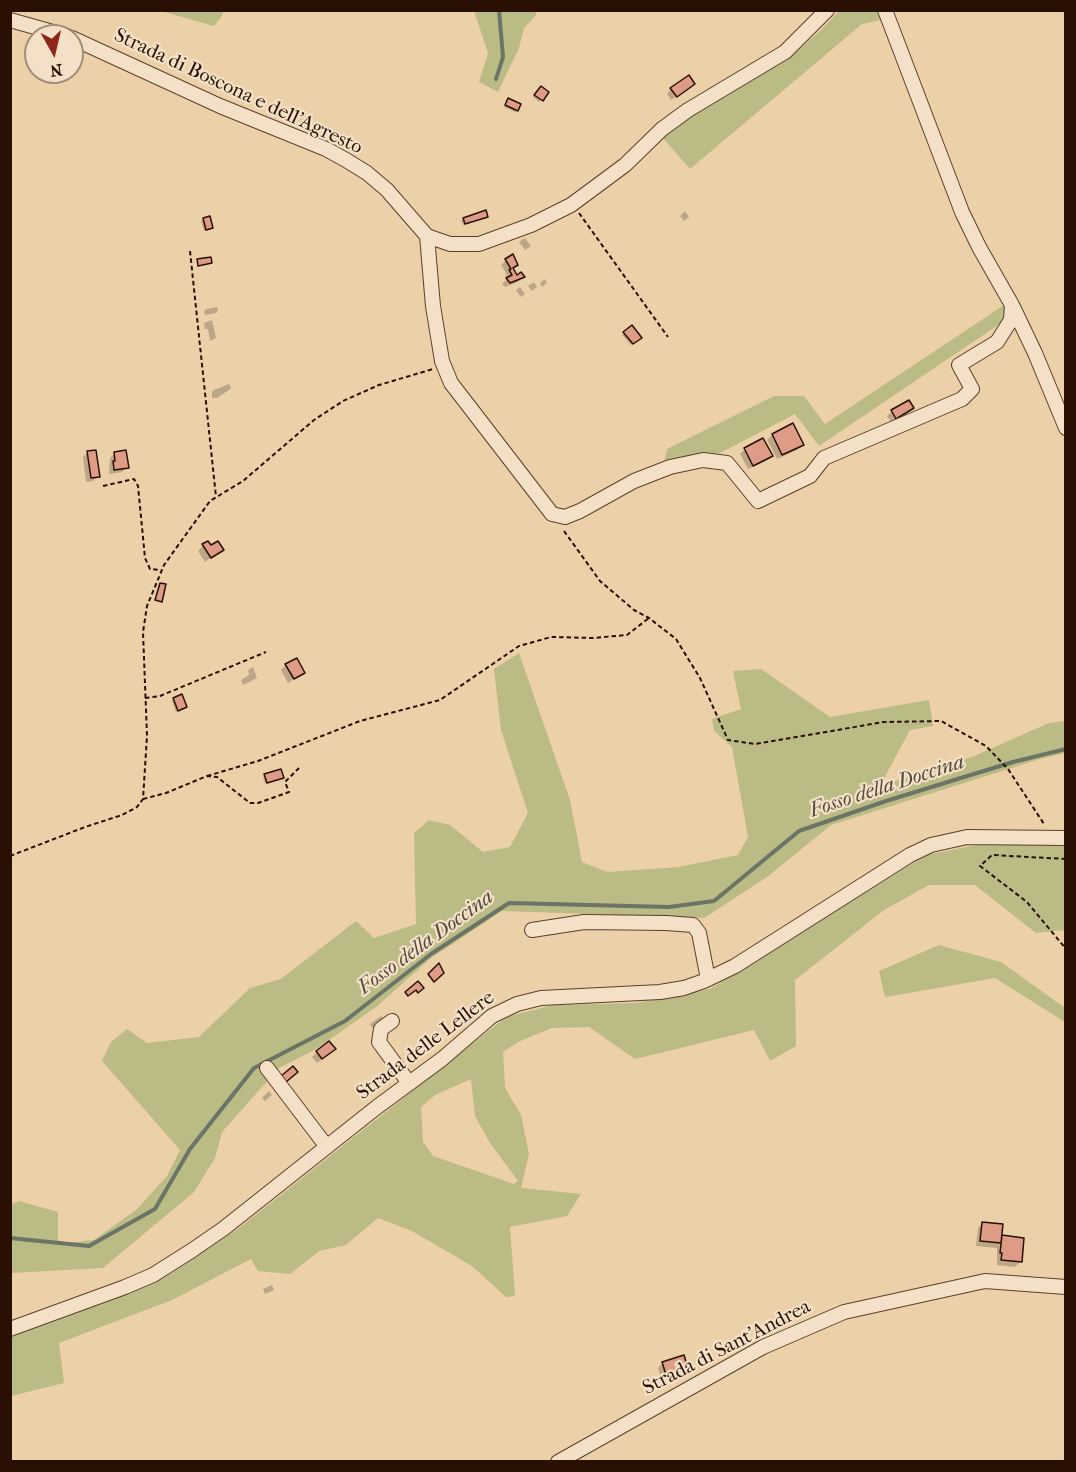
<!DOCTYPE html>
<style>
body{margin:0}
#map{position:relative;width:1076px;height:1472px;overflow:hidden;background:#ecd0a7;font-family:"IM FELL French Canon",serif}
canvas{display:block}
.frame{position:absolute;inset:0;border:12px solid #291002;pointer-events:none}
.north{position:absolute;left:24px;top:24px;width:60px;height:60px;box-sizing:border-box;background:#f3e0c6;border:2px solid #a28d78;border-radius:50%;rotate:172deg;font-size:16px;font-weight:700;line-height:24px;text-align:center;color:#291002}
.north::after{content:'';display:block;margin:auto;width:21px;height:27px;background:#8f2418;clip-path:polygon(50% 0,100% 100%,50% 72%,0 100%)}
</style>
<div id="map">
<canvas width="1076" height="1472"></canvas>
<div class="frame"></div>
<div class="north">N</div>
</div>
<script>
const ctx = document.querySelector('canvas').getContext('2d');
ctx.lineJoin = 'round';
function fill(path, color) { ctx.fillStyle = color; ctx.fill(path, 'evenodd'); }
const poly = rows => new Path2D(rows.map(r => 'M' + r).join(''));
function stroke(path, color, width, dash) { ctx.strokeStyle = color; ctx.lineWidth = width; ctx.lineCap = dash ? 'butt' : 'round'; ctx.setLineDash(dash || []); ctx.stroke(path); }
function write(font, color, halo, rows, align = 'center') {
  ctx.font = font + ' "IM FELL French Canon",serif'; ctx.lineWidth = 4.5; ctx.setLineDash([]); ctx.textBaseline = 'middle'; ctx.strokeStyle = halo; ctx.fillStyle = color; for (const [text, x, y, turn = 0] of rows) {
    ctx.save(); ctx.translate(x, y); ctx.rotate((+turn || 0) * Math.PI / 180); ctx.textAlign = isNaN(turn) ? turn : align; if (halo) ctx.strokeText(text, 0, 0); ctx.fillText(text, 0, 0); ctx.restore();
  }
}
const green = poly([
 [161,11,224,10,224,11,221,17,214,26],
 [474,11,536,11,536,15,524,28,519,48,498,92,479,82,488,53],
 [839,11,877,11,881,20,862,24,690,169,662,137,695,112,789,58,820,31],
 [1004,305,1007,319,819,446,795,414,720,453,664,463,667,449,774,396,804,396,825,424],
 [519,653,570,800,582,862,607,872,679,867,738,855,748,837,732,747,714,731,712,719,741,709,733,671,761,669,830,717,929,700,933,726,910,730,880,786,972,757,1049,723,1065,721,1065,753,1040,759,831,825,767,877,704,918,502,911,431,958,376,1007,316,1049,279,1068,222,1132,215,1158,194,1192,103,1268,11,1273,11,1204,19,1201,58,1212,58,1244,94,1240,136,1210,167,1176,180,1150,102,1061,111,1042,127,1029,147,1043,199,1037,250,988,281,979,356,921,374,938,416,924,414,833,429,820,450,825,483,852,510,847,528,813,501,730,494,669],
 [987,843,1065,845,1065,930,1036,933,975,885,929,885,884,910,795,980,796,1046,770,1061,754,1030,635,1059,589,1027,552,1028,518,1042,503,1052,505,1088,521,1115,529,1154,521,1188,581,1194,567,1216,510,1227,515,1296,506,1297,472,1266,412,1231,378,1218,346,1245,319,1251,290,1274,258,1271,251,1259,172,1300,59,1343,64,1383,11,1396,11,1337,136,1290,172,1273,239,1228,506,1017,553,1005,636,1003,710,989,926,855],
 [471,1079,475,1116,490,1143,518,1181,514,1184,433,1156,423,1142,421,1107,435,1095],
 [939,945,1001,962,1065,1008,1065,1022,995,978,885,997,879,971]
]);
const shadow = poly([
 [541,87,547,92,539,102,533,97],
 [671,89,688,89,671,100,667,94],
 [508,100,517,110,515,112,504,107],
 [685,211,689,217,684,221,680,216],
 [487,217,463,225,461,221,463,219],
 [203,219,212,228,210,230,204,231,201,221],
 [525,238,531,246,525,250,519,242],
 [506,260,517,277,523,277,518,282,505,287,502,284,507,279,505,276,507,275,501,265],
 [545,279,547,283,542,287,540,283],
 [534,282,537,287,532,291,528,286],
 [520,287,525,294,521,297,516,290],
 [217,307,218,310,216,313,205,315,204,311,206,309],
 [212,320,216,338,210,341,208,329,205,329,204,323],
 [632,327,640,338,631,345,622,335],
 [229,384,231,388,229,390,217,398,212,398,212,392,214,390],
 [912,408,891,422,887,416,892,411],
 [772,435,802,445,797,450,777,459,767,440],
 [745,449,771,456,766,461,748,469,740,454],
 [88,452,98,476,93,481,86,482,83,457],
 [115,453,127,467,122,472,109,474,110,458],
 [203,546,210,547,222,550,205,562,198,551],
 [286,665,303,673,288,683,281,670],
 [253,667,257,678,243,685,241,680,249,675,248,670],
 [174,699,184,708,176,712,172,701],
 [265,775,282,778,265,784,263,777],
 [381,1016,384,1020,372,1028,370,1024],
 [317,1052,329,1054,317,1063,312,1057],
 [269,1091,272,1095,265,1101,262,1098],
 [983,1223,1000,1237,1023,1239,1020,1262,1015,1267,997,1265,997,1248,976,1246,978,1228],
 [272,1285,274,1290,265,1294,263,1289],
 [663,1363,687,1367,682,1372,661,1379,658,1368]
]);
const stream = poly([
 [496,79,503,57,499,10],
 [10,1238,89,1246,155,1209,190,1149,254,1068,345,1021,431,954,509,903,669,907,714,901,799,831,886,801,1013,762,1066,749]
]);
const building = poly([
 [689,75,695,84,677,97,670,88,689,75],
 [541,86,549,92,543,101,534,95,541,86],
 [508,98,521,104,518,111,505,105,508,98],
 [486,210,488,217,465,224,463,218,486,210],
 [210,216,213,228,206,230,203,218,210,216],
 [513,254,518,265,513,268,517,275,521,272,525,277,510,283,506,278,512,275,509,270,511,269,505,259,513,254],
 [211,257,212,263,198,266,197,259,211,257],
 [632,325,642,338,633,344,623,332,632,325],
 [909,400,914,408,896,419,891,410,909,400],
 [793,423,804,445,782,455,772,434,793,423],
 [763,438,773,456,753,466,744,448,763,438],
 [96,450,100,477,91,478,87,451,96,450],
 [126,450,129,468,114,470,113,461,115,461,114,452,126,450],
 [208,541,211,545,218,541,224,550,211,558,202,544,208,541],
 [160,583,166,584,162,602,155,600,160,583],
 [297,658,305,673,294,679,285,664,297,658],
 [182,694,187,707,178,711,173,698,182,694],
 [281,769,284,778,267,783,264,774,281,769],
 [439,963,444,973,434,982,428,974,439,963],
 [418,981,424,988,418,993,416,990,408,996,405,992,418,981],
 [329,1041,336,1049,322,1059,316,1051,329,1041],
 [293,1066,298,1072,286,1082,281,1076,293,1066],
 [982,1222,1003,1224,1001,1243,980,1241,982,1222],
 [1002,1235,1024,1238,1022,1262,1001,1260,1002,1253,1000,1253,1002,1235],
 [684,1355,688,1368,666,1375,662,1362,684,1355]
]);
const path = poly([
 [579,213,668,337],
 [190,251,216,497],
 [103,486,134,479,138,486,145,558,150,569,161,570],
 [564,531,600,581,634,610,649,618,676,639,700,678,728,740,755,744,884,722,941,721,986,746,1008,769,1044,824],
 [145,698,160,696,266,652],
 [207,776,258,761,360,721,440,700,519,646,551,637,593,638,627,635,649,618],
 [143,799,166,793,207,776,217,777,250,803,258,803,289,792,285,782,299,768],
 [10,856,85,827,122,815,137,807,143,799,147,736,143,632,147,606,164,565,210,501,243,481,314,420,343,401,379,385,433,369],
 [1066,859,992,855,980,866,1027,902,1066,949]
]);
const minor = poly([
 [10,20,67,36],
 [72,38,220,106,326,149,346,160,367,173,387,190,427,236,450,244,479,244,531,225,571,205,625,165,662,129,688,110,785,52,827,10],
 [427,236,433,306,442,361,451,383,552,514,565,517,580,511,634,481,670,467,703,460,727,463,758,501,810,476,824,458,962,399,972,389,959,365,997,342,1011,320,1012,305,979,247,962,212,885,10],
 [1013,307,1035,353,1066,428],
 [532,930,584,922,666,923,693,925,699,933,708,979],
 [392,1021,381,1029,379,1042,409,1083],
 [267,1068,327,1147],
 [10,1329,125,1287,153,1275,191,1251,223,1229,377,1107,442,1059,492,1016,517,1004,541,998,660,992,684,988,704,981,735,966,910,855,931,845,967,837,1066,838],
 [558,1462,763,1347,844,1312,985,1281,1066,1287]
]);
const streetNames = [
 ["Strada di Boscona e dell'Agresto",238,92,25],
 ["Strada delle Lellere",426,1046,-37],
 ["Strada di Sant'Andrea",727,1348,-27]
];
const waterNames = [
 ["Fosso della Doccina",887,787,-18],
 ["Fosso della Doccina",426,943,-36]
];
fill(green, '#babb85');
fill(shadow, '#0003');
stroke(stream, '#6c7466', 4);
fill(building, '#de9b85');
stroke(building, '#291002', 1.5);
stroke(minor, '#5a402b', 16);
stroke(path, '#291002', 2, [4.5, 3]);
stroke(minor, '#f3e0c6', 14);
write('20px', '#291002', '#f3e0c6', streetNames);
write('italic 21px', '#504a3c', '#f3e0c6', waterNames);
</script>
